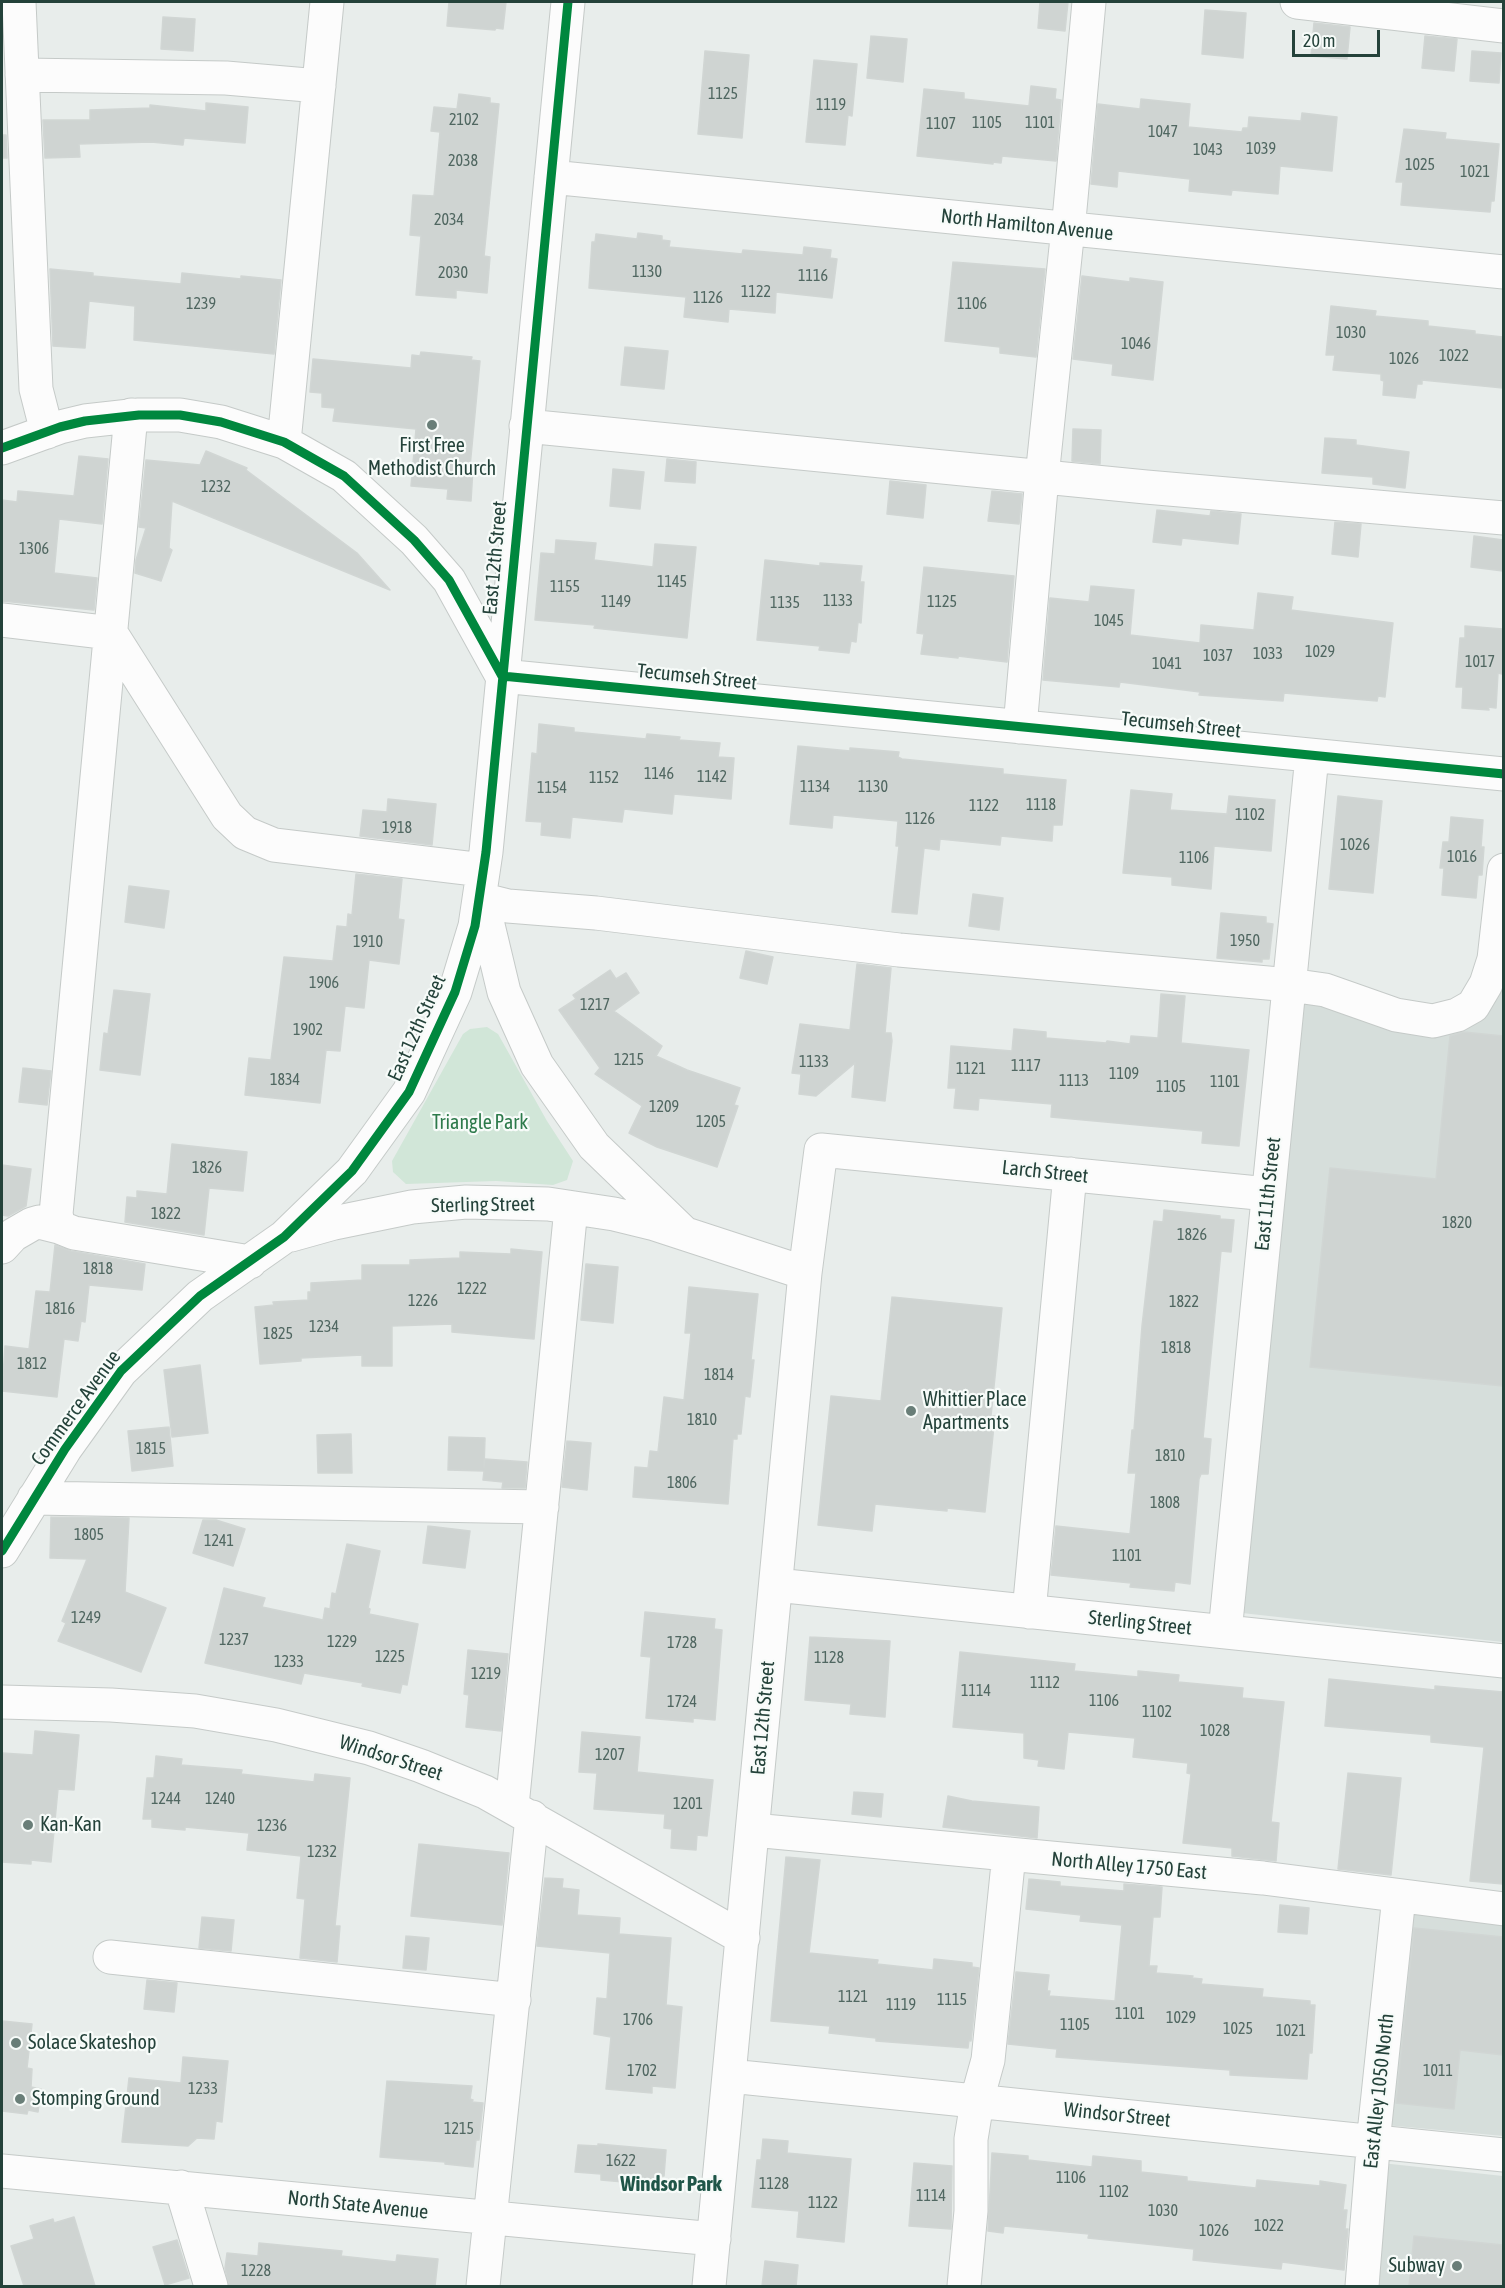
<!DOCTYPE html>
<style>
body{margin:0}
#map{position:relative;width:1505px;height:2288px;overflow:hidden;background:#e8edeb;font-family:"Asap Condensed",sans-serif}
canvas{display:block}
.frame{position:absolute;inset:0;border:3px solid #24423a;pointer-events:none}
.scale{position:absolute;left:1292px;top:30px;width:88px;height:27px;box-sizing:border-box;border:3px solid #24423a;border-top:0;padding-left:8px;font-size:18px;line-height:21px;white-space:nowrap;color:#24423a;-webkit-text-stroke:4px #f7fbf9;paint-order:stroke}
</style>
<div id="map">
<canvas width="1505" height="2288"></canvas>
<div class="frame"></div>
<div class="scale">20 m</div>
</div>
<script>
const ctx = document.querySelector('canvas').getContext('2d');
ctx.lineJoin = 'round';
function fill(path, color) { ctx.fillStyle = color; ctx.fill(path, 'evenodd'); }
const poly = rows => new Path2D(rows.map(r => 'M' + r).join(''));
function stroke(path, color, width, dash) { ctx.strokeStyle = color; ctx.lineWidth = width; ctx.lineCap = dash ? 'butt' : 'round'; ctx.setLineDash(dash || []); ctx.stroke(path); }
function write(font, color, halo, rows, align = 'center') {
  ctx.font = font + ' "Asap Condensed",sans-serif'; ctx.lineWidth = 4.5; ctx.setLineDash([]); ctx.textBaseline = 'middle'; ctx.strokeStyle = halo; ctx.fillStyle = color; for (const [text, x, y, turn = 0] of rows) {
    ctx.save(); ctx.translate(x, y); ctx.rotate((+turn || 0) * Math.PI / 180); ctx.textAlign = isNaN(turn) ? turn : align; if (halo) ctx.strokeText(text, 0, 0); ctx.fillText(text, 0, 0); ctx.restore();
  }
}
const built = poly([
 [1503,870,1503,1642,1242,1613,1300,987,1370,1006,1473,1007],
 [1399,1896,1503,1909,1503,2136,1375,2124],
 [1372,2162,1503,2176,1503,2286,1362,2286]
]);
const green = poly([
 [487,1027,498,1034,547,1121,573,1161,567,1180,553,1185,496,1181,406,1184,393,1172,392,1161,463,1034,470,1029]
]);
const building = poly([
 [449,2,506,2,503,29,496,28,495,30,447,26,449,2],
 [1040,2,1068,2,1065,31,1038,28,1040,2],
 [1205,10,1246,13,1243,58,1202,54,1205,10],
 [163,17,195,19,193,51,161,49,163,17],
 [1314,23,1350,27,1347,59,1311,56,1314,23],
 [871,36,907,39,903,82,867,78,871,36],
 [1425,36,1457,39,1454,71,1422,68,1425,36],
 [705,51,749,55,742,138,698,134,705,51],
 [1472,51,1501,53,1499,83,1470,81,1472,51],
 [814,60,857,64,852,116,848,115,845,145,806,142,814,60],
 [1031,86,1056,89,1055,99,1061,100,1056,161,1002,156,1001,163,993,162,993,164,917,156,924,89,964,93,964,99,1029,106,1031,86],
 [459,94,490,98,490,103,499,104,484,256,490,257,487,293,456,290,456,298,416,295,421,236,410,235,413,195,434,196,440,132,431,131,434,107,457,109,459,94],
 [1141,99,1190,104,1188,127,1242,132,1243,128,1248,128,1249,117,1301,121,1302,113,1337,117,1332,171,1280,166,1278,194,1232,190,1231,195,1189,191,1190,179,1118,171,1117,187,1091,184,1098,104,1140,109,1141,99],
 [206,103,248,107,245,143,184,138,183,145,151,142,79,144,80,157,45,158,43,120,90,120,90,110,150,108,150,105,206,111,206,103],
 [1404,129,1446,133,1445,139,1499,144,1494,201,1491,201,1490,212,1401,205,1403,182,1396,182,1404,129],
 [2,135,6,135,7,158,2,158,2,135],
 [638,233,662,236,662,240,670,241,669,247,742,254,743,250,803,255,804,247,831,250,830,258,837,259,832,298,776,292,775,313,729,309,728,322,684,317,686,297,589,288,592,242,595,242,596,234,637,239,638,233],
 [953,262,1045,269,1036,357,1000,353,1000,347,945,341,953,262],
 [50,269,93,273,93,276,181,284,182,273,241,279,241,276,281,280,274,354,134,340,135,306,89,301,85,348,53,346,50,269],
 [1082,276,1130,282,1130,278,1163,282,1153,380,1112,375,1113,364,1073,359,1082,276],
 [1331,306,1376,311,1375,316,1428,321,1428,326,1475,331,1475,334,1503,337,1503,388,1422,380,1422,384,1417,384,1415,398,1383,395,1384,381,1381,380,1381,374,1333,370,1335,355,1326,355,1331,306],
 [625,347,668,351,664,389,621,385,625,347],
 [421,352,472,357,471,360,480,361,470,467,473,468,471,501,447,499,448,489,411,486,416,429,333,421,335,408,322,407,322,393,310,392,313,359,411,368,412,355,420,356,421,352],
 [1073,429,1101,430,1100,464,1072,461,1073,429],
 [1325,438,1356,440,1356,445,1409,452,1405,488,1373,484,1373,477,1322,473,1325,438],
 [206,451,247,468,246,470,357,553,390,590,172,501,169,548,172,550,161,581,135,573,136,560,146,528,139,527,146,460,200,465,206,451],
 [79,456,108,459,102,524,59,519,54,573,97,578,94,610,2,601,2,500,17,502,18,491,74,496,79,456],
 [667,459,696,462,695,483,665,481,667,459],
 [613,469,644,472,640,509,610,506,613,469],
 [890,481,926,485,923,518,887,514,890,481],
 [992,491,1022,494,1019,524,988,521,992,491],
 [1157,510,1210,516,1211,511,1241,514,1238,544,1182,538,1181,545,1153,542,1157,510],
 [1335,522,1361,524,1358,557,1332,554,1335,522],
 [1474,536,1503,540,1503,571,1471,567,1474,536],
 [556,540,596,543,594,560,653,567,655,544,696,547,687,638,594,628,595,625,535,620,541,553,555,554,556,540],
 [765,560,820,566,820,563,862,566,860,582,864,582,861,623,858,622,856,642,851,641,849,653,819,650,820,646,757,640,765,560],
 [924,567,1014,576,1007,662,958,656,958,658,921,654,924,634,917,633,924,567],
 [1091,586,1134,590,1130,635,1200,643,1201,625,1254,630,1258,593,1293,597,1291,610,1393,623,1385,697,1378,696,1377,701,1284,693,1283,701,1199,695,1200,692,1120,682,1119,687,1043,680,1050,598,1089,602,1091,586],
 [1465,626,1503,629,1502,674,1498,673,1496,708,1488,707,1489,710,1462,708,1463,687,1456,687,1460,638,1465,638,1465,626],
 [539,724,574,728,574,732,646,739,647,734,680,737,679,740,720,743,718,757,734,758,731,799,674,794,672,814,624,809,622,822,572,817,570,838,541,835,542,822,526,821,532,753,537,754,539,724],
 [798,746,850,751,850,748,899,752,898,757,902,759,1003,769,1003,774,1066,780,1062,825,1053,825,1052,841,1001,836,1000,845,940,839,939,850,924,848,917,914,892,912,899,846,896,846,898,821,833,815,832,828,790,824,798,746],
 [1131,790,1172,794,1170,810,1227,814,1229,796,1275,800,1271,851,1214,846,1211,889,1172,885,1172,877,1123,873,1131,790],
 [1338,796,1382,801,1373,893,1329,889,1338,796],
 [388,799,436,804,432,845,360,836,363,810,387,812,388,799],
 [1451,817,1483,820,1481,847,1484,847,1482,875,1478,875,1476,898,1442,895,1444,868,1440,868,1443,842,1449,842,1451,817],
 [356,874,402,879,398,919,404,920,399,964,369,960,364,1008,345,1006,340,1051,326,1050,320,1103,245,1095,249,1058,271,1060,284,957,333,961,337,926,347,927,348,914,352,915,356,874],
 [129,886,169,891,164,928,125,922,129,886],
 [973,894,1003,898,999,930,969,926,973,894],
 [1221,913,1266,917,1266,923,1273,924,1269,959,1262,959,1262,962,1217,958,1221,913],
 [746,951,773,957,767,984,740,978,746,951],
 [857,964,891,968,885,1033,891,1033,892,1041,885,1101,852,1097,855,1063,816,1096,799,1094,801,1074,792,1073,800,1024,850,1030,857,964],
 [610,970,616,979,626,973,639,993,614,1011,662,1046,656,1056,687,1070,740,1088,734,1105,738,1106,717,1167,657,1147,629,1133,642,1106,595,1074,600,1068,559,1010,576,999,573,995,610,970],
 [114,990,150,994,140,1075,100,1070,104,1033,108,1034,114,990],
 [1161,994,1185,996,1181,1043,1249,1050,1239,1146,1202,1143,1203,1131,1051,1117,1052,1104,979,1098,978,1110,954,1108,956,1088,948,1088,951,1046,1012,1051,1014,1029,1046,1032,1046,1038,1106,1043,1107,1041,1130,1044,1131,1036,1158,1038,1161,994],
 [1464,1032,1503,1036,1503,1386,1310,1367,1330,1168,1436,1179,1450,1036,1464,1032],
 [23,1068,51,1071,47,1105,19,1102,23,1068],
 [172,1144,247,1152,243,1191,209,1188,204,1235,125,1222,127,1197,137,1198,137,1191,167,1194,172,1144],
 [2,1165,31,1169,26,1206,8,1216,2,1215,2,1165],
 [1164,1210,1220,1216,1220,1219,1234,1220,1231,1252,1221,1251,1203,1438,1211,1439,1208,1474,1201,1474,1199,1479,1190,1584,1175,1582,1174,1591,1130,1587,1131,1583,1051,1575,1056,1526,1130,1534,1136,1473,1128,1473,1132,1430,1134,1430,1142,1326,1154,1221,1163,1222,1164,1210],
 [55,1245,71,1251,145,1264,142,1290,89,1285,85,1322,81,1321,78,1341,64,1339,57,1397,2,1391,5,1346,29,1349,36,1291,50,1292,55,1245],
 [511,1249,542,1252,534,1339,452,1332,452,1324,392,1326,392,1366,362,1366,362,1355,301,1358,301,1361,260,1364,255,1307,274,1305,273,1302,308,1300,308,1292,311,1292,311,1283,362,1280,362,1265,410,1265,410,1260,460,1258,460,1252,511,1254,511,1249],
 [586,1264,618,1267,613,1323,581,1320,586,1264],
 [689,1287,758,1294,751,1360,754,1360,750,1397,745,1396,741,1434,737,1434,737,1439,733,1439,728,1504,633,1497,635,1467,648,1468,650,1451,658,1452,664,1397,684,1400,691,1333,685,1333,689,1287],
 [892,1297,1002,1308,991,1416,995,1416,985,1512,947,1508,947,1511,875,1504,872,1531,818,1525,831,1396,881,1401,892,1297],
 [200,1365,208,1433,172,1437,164,1370,200,1365],
 [169,1427,173,1466,132,1471,128,1431,169,1427],
 [351,1434,352,1473,318,1473,317,1435,351,1434],
 [449,1437,485,1438,484,1467,485,1459,527,1462,525,1488,502,1488,503,1482,483,1480,484,1471,448,1470,449,1437],
 [567,1441,591,1443,587,1490,562,1487,567,1441],
 [51,1517,129,1518,125,1592,166,1608,141,1672,58,1641,66,1623,62,1621,87,1559,50,1558,51,1517],
 [203,1520,216,1520,245,1529,233,1566,193,1553,203,1520],
 [428,1526,470,1531,465,1568,423,1563,428,1526],
 [347,1544,380,1551,368,1608,370,1609,369,1614,418,1624,407,1685,402,1684,400,1693,362,1686,363,1683,304,1673,301,1684,205,1663,224,1588,265,1598,262,1607,323,1620,325,1608,330,1609,332,1593,336,1594,347,1544],
 [645,1612,715,1619,714,1629,722,1630,715,1720,693,1718,693,1722,646,1718,651,1657,641,1656,645,1612],
 [810,1637,890,1641,885,1717,850,1714,851,1704,805,1700,810,1637],
 [468,1650,508,1654,501,1731,466,1727,469,1695,464,1694,468,1650],
 [960,1652,1075,1664,1074,1671,1138,1677,1138,1671,1179,1675,1178,1682,1243,1688,1242,1698,1284,1702,1271,1822,1279,1823,1276,1861,1232,1856,1232,1848,1183,1843,1191,1774,1187,1773,1188,1763,1133,1757,1135,1738,1068,1732,1064,1769,1038,1766,1039,1760,1024,1758,1024,1733,953,1727,960,1652],
 [1329,1679,1435,1690,1435,1686,1503,1692,1503,1884,1470,1881,1484,1747,1431,1742,1431,1735,1325,1726,1329,1679],
 [35,1731,79,1735,74,1790,58,1789,51,1862,31,1860,31,1864,2,1862,2,1753,33,1755,35,1731],
 [582,1732,640,1737,637,1772,713,1780,707,1836,697,1835,696,1850,671,1848,672,1829,664,1828,665,1814,594,1809,597,1773,579,1772,582,1732],
 [156,1756,182,1759,181,1765,242,1770,241,1774,314,1782,315,1774,350,1778,335,1926,340,1926,337,1962,300,1958,305,1899,297,1898,301,1856,247,1850,249,1833,185,1827,185,1830,152,1827,152,1819,143,1819,147,1778,154,1778,156,1756],
 [1348,1773,1401,1778,1391,1875,1338,1869,1348,1773],
 [854,1792,883,1794,881,1817,852,1814,854,1792],
 [948,1796,972,1801,1039,1807,1037,1838,943,1827,948,1796],
 [419,1844,509,1853,502,1925,411,1916,419,1844],
 [786,1857,820,1860,809,1953,878,1960,877,1964,933,1970,934,1959,972,1963,972,1967,979,1968,971,2041,969,2040,968,2048,876,2041,876,2038,829,2033,830,2026,771,2021,786,1857],
 [545,1878,563,1879,562,1888,579,1890,577,1915,620,1918,619,1934,671,1938,666,2005,682,2007,675,2088,652,2086,652,2093,606,2089,611,2037,594,2034,597,1998,607,1999,610,1953,537,1946,545,1878],
 [1029,1879,1060,1882,1060,1886,1124,1891,1124,1884,1162,1887,1160,1917,1153,1917,1149,1966,1157,1966,1156,1973,1193,1976,1192,1978,1202,1979,1201,1984,1263,1989,1262,1997,1310,2001,1310,2005,1315,2005,1312,2053,1309,2053,1307,2079,1230,2075,1230,2070,1056,2057,1057,2049,1008,2044,1016,1972,1049,1975,1047,1991,1050,1991,1049,1996,1115,2001,1122,1925,1080,1921,1081,1915,1026,1909,1029,1879],
 [1280,1905,1309,1908,1307,1934,1278,1932,1280,1905],
 [202,1917,234,1920,231,1951,199,1948,202,1917],
 [1414,1928,1503,1937,1503,2055,1460,2050,1454,2109,1396,2103,1414,1928],
 [406,1936,429,1938,426,1970,403,1968,406,1936],
 [147,1980,177,1983,174,2012,144,2009,147,1980],
 [2,2021,32,2024,27,2068,32,2069,31,2087,41,2089,38,2112,28,2110,27,2114,2,2111,2,2021],
 [183,2057,228,2061,222,2122,216,2121,214,2139,197,2138,188,2146,122,2142,129,2078,181,2083,183,2057],
 [387,2081,472,2086,470,2099,473,2100,472,2102,483,2103,479,2140,476,2140,473,2167,445,2164,445,2162,380,2157,387,2081],
 [763,2139,788,2141,787,2153,851,2159,844,2242,797,2237,799,2211,752,2207,757,2160,761,2160,763,2139],
 [598,2144,666,2150,664,2176,659,2176,658,2185,601,2180,601,2174,575,2172,578,2145,598,2146,598,2144],
 [992,2153,1028,2156,1028,2160,1092,2167,1093,2156,1141,2161,1141,2172,1187,2177,1187,2181,1256,2188,1257,2180,1320,2186,1320,2181,1346,2185,1343,2210,1347,2210,1345,2229,1348,2229,1344,2270,1282,2262,1281,2269,1193,2260,1194,2249,1088,2238,1089,2234,1004,2226,1003,2233,988,2231,992,2153],
 [914,2163,952,2166,951,2229,909,2226,914,2163],
 [74,2217,95,2286,24,2286,11,2246,34,2239,30,2226,53,2219,54,2223,74,2217],
 [1414,2236,1503,2245,1503,2286,1409,2286,1414,2236],
 [177,2240,189,2278,165,2285,153,2247,177,2240],
 [259,2243,342,2251,341,2256,396,2262,397,2255,438,2259,435,2286,229,2286,225,2268,227,2253,258,2256,259,2243],
 [765,2261,798,2265,796,2286,762,2286,765,2261]
]);
const minor = poly([
 [19,2,36,389,47,432],
 [1297,2,1504,26],
 [22,75,226,78,319,86],
 [551,177,1504,272],
 [131,415,56,1214,59,1227,74,1233,250,1262],
 [526,426,1146,487,1504,518],
 [284,442,327,2],
 [2,448,60,427,85,421,139,415,180,415,221,422,284,442,344,476,414,540,449,580,502,676,1504,774],
 [2,620,111,633,227,816,245,833,274,845,483,870],
 [1020,727,1042,477,1070,209,1089,2],
 [480,899,508,906,596,913,899,950,1290,985,1325,990,1396,1015,1433,1021,1457,1015,1473,1006,1486,984,1494,959,1504,870],
 [483,904,504,992,537,1065,594,1146,682,1231],
 [291,1235,334,1223,412,1207,466,1202,548,1204,614,1214,655,1224,805,1273],
 [2,1247,13,1235,32,1224,39,1222,59,1227],
 [34,1498,542,1507],
 [2,1551,65,1449,121,1371,200,1296,284,1237,352,1171,409,1092,455,992,475,926,486,852,568,2],
 [776,1585,1504,1661],
 [1029,1612,1070,1174],
 [1225,1632,1312,756],
 [2,1702,111,1705,195,1711,276,1725,369,1748,421,1766,485,1792,743,1938],
 [512,1806,571,1208],
 [753,1830,1263,1878,1504,1909],
 [110,1957,514,2000],
 [730,2076,1504,2155],
 [2,2171,714,2239],
 [181,2187,211,2286],
 [483,2286,532,1817],
 [709,2286,805,1273,821,1150,1268,1194],
 [964,2286,971,2211,971,2139,978,2096,988,2060,1009,1854],
 [1362,2286,1375,2124,1399,1896]
]);
const cycleway = poly([
 [2,448,60,427,85,421,139,415,180,415,221,422,284,442,344,476,414,540,449,580,502,676,1504,774],
 [2,1551,65,1449,121,1371,200,1296,284,1237,352,1171,409,1092,455,992,475,926,486,852,568,2]
]);
const markers = [
 [432,425,6,"#697e78"],
 [911,1411,6,"#697e78"],
 [28,1825,6,"#697e78"],
 [16,2043,6,"#697e78"],
 [20,2099,6,"#697e78"],
 [1457,2266,6,"#697e78"]
];
const numberNames = [
 ["1125",723,94],
 ["1119",831,105],
 ["2102",464,120],
 ["1105",987,123],
 ["1101",1040,123],
 ["1107",941,124],
 ["1047",1163,132],
 ["1039",1261,149],
 ["1043",1208,150],
 ["2038",463,161],
 ["1025",1420,165],
 ["1021",1475,172],
 ["2034",449,220],
 ["1130",647,272],
 ["2030",453,273],
 ["1116",813,276],
 ["1122",756,292],
 ["1126",708,298],
 ["1239",201,304],
 ["1106",972,304],
 ["1030",1351,333],
 ["1046",1136,344],
 ["1022",1454,356],
 ["1026",1404,359],
 ["1232",216,487],
 ["1306",34,549],
 ["1145",672,582],
 ["1155",565,587],
 ["1133",838,601],
 ["1149",616,602],
 ["1125",942,602],
 ["1135",785,603],
 ["1045",1109,621],
 ["1029",1320,652],
 ["1033",1268,654],
 ["1037",1218,656],
 ["1017",1480,662],
 ["1041",1167,664],
 ["1146",659,774],
 ["1142",712,777],
 ["1152",604,778],
 ["1134",815,787],
 ["1130",873,787],
 ["1154",552,788],
 ["1118",1041,805],
 ["1122",984,806],
 ["1102",1250,815],
 ["1126",920,819],
 ["1918",397,828],
 ["1026",1355,845],
 ["1016",1462,857],
 ["1106",1194,858],
 ["1950",1245,941],
 ["1910",368,942],
 ["1906",324,983],
 ["1217",595,1005],
 ["1902",308,1030],
 ["1215",629,1060],
 ["1133",814,1062],
 ["1117",1026,1066],
 ["1121",971,1069],
 ["1109",1124,1074],
 ["1834",285,1080],
 ["1113",1074,1081],
 ["1101",1225,1082],
 ["1105",1171,1087],
 ["1209",664,1107],
 ["1205",711,1122],
 ["1826",207,1168],
 ["1822",166,1214],
 ["1820",1457,1223],
 ["1826",1192,1235],
 ["1818",98,1269],
 ["1222",472,1289],
 ["1226",423,1301],
 ["1822",1184,1302],
 ["1816",60,1309],
 ["1234",324,1327],
 ["1825",278,1334],
 ["1818",1176,1348],
 ["1812",32,1364],
 ["1814",719,1375],
 ["1810",702,1420],
 ["1815",151,1449],
 ["1810",1170,1456],
 ["1806",682,1483],
 ["1808",1165,1503],
 ["1805",89,1535],
 ["1241",219,1541],
 ["1101",1127,1556],
 ["1249",86,1618],
 ["1237",234,1640],
 ["1229",342,1642],
 ["1728",682,1643],
 ["1225",390,1657],
 ["1128",829,1658],
 ["1233",289,1662],
 ["1219",486,1674],
 ["1112",1045,1683],
 ["1114",976,1691],
 ["1106",1104,1701],
 ["1724",682,1702],
 ["1102",1157,1712],
 ["1028",1215,1731],
 ["1207",610,1755],
 ["1244",166,1799],
 ["1240",220,1799],
 ["1201",688,1804],
 ["1236",272,1826],
 ["1232",322,1852],
 ["1121",853,1997],
 ["1115",952,2000],
 ["1119",901,2005],
 ["1101",1130,2014],
 ["1029",1181,2018],
 ["1706",638,2020],
 ["1105",1075,2025],
 ["1025",1238,2029],
 ["1021",1291,2031],
 ["1702",642,2071],
 ["1011",1438,2071],
 ["1233",203,2089],
 ["1215",459,2129],
 ["1622",621,2161],
 ["1106",1071,2178],
 ["1128",774,2184],
 ["1102",1114,2192],
 ["1114",931,2196],
 ["1122",823,2203],
 ["1030",1163,2211],
 ["1022",1269,2226],
 ["1026",1214,2231],
 ["1228",256,2271]
];
const streetNames = [
 ["North Hamilton Avenue",1027,225,6],
 ["East 12th Street",495,558,-85],
 ["Tecumseh Street",697,677,6],
 ["Tecumseh Street",1181,725,6],
 ["East 12th Street",417,1028,-66],
 ["Larch Street",1045,1172,6],
 ["East 11th Street",1268,1194,-84],
 ["Sterling Street",483,1205,-1],
 ["Commerce Avenue",76,1408,-54],
 ["Sterling Street",1140,1623,6],
 ["East 12th Street",763,1718,-85],
 ["Windsor Street",391,1758,18],
 ["North Alley 1750 East",1129,1866,5],
 ["East Alley 1050 North",1379,2091,-84],
 ["Windsor Street",1117,2115,6],
 ["North State Avenue",358,2205,6]
];
const poiNames = [
 ["First Free",432,446,"center"],
 ["Methodist Church",432,469,"center"],
 ["Whittier Place",923,1400],
 ["Apartments",923,1423],
 ["Kan-Kan",40,1825],
 ["Solace Skateshop",28,2043],
 ["Stomping Ground",32,2099],
 ["Subway",1445,2266,"right"]
];
const parkNames = [
 ["Triangle Park",480,1123]
];
const neighbourhoodNames = [
 ["Windsor Park",671,2184]
];
fill(built, '#d6dedb');
fill(green, '#d1e6d8');
fill(building, '#cfd4d2');
stroke(building, '#d1d6d4', 1.5);
stroke(minor, '#c5cac8', 35);
stroke(minor, '#fcfcfc', 33);
stroke(cycleway, '#00873e', 9);
for (const [x, y, r, color] of markers) { const dot = new Path2D(); dot.arc(x, y, r, 0, 2 * Math.PI); ctx.fillStyle = color; ctx.fill(dot); stroke(dot, '#f7fbf9', 2); }
write('16px', '#506761', null, numberNames);
write('20px', '#24423a', '#f7fbf9', streetNames);
write('20px', '#24423a', '#f7fbf9', poiNames, 'left');
write('20px', '#2d7a4b', '#f7fbf9', parkNames);
write('bold 21px', '#1f5548', '#f7fbf9', neighbourhoodNames);
</script>
